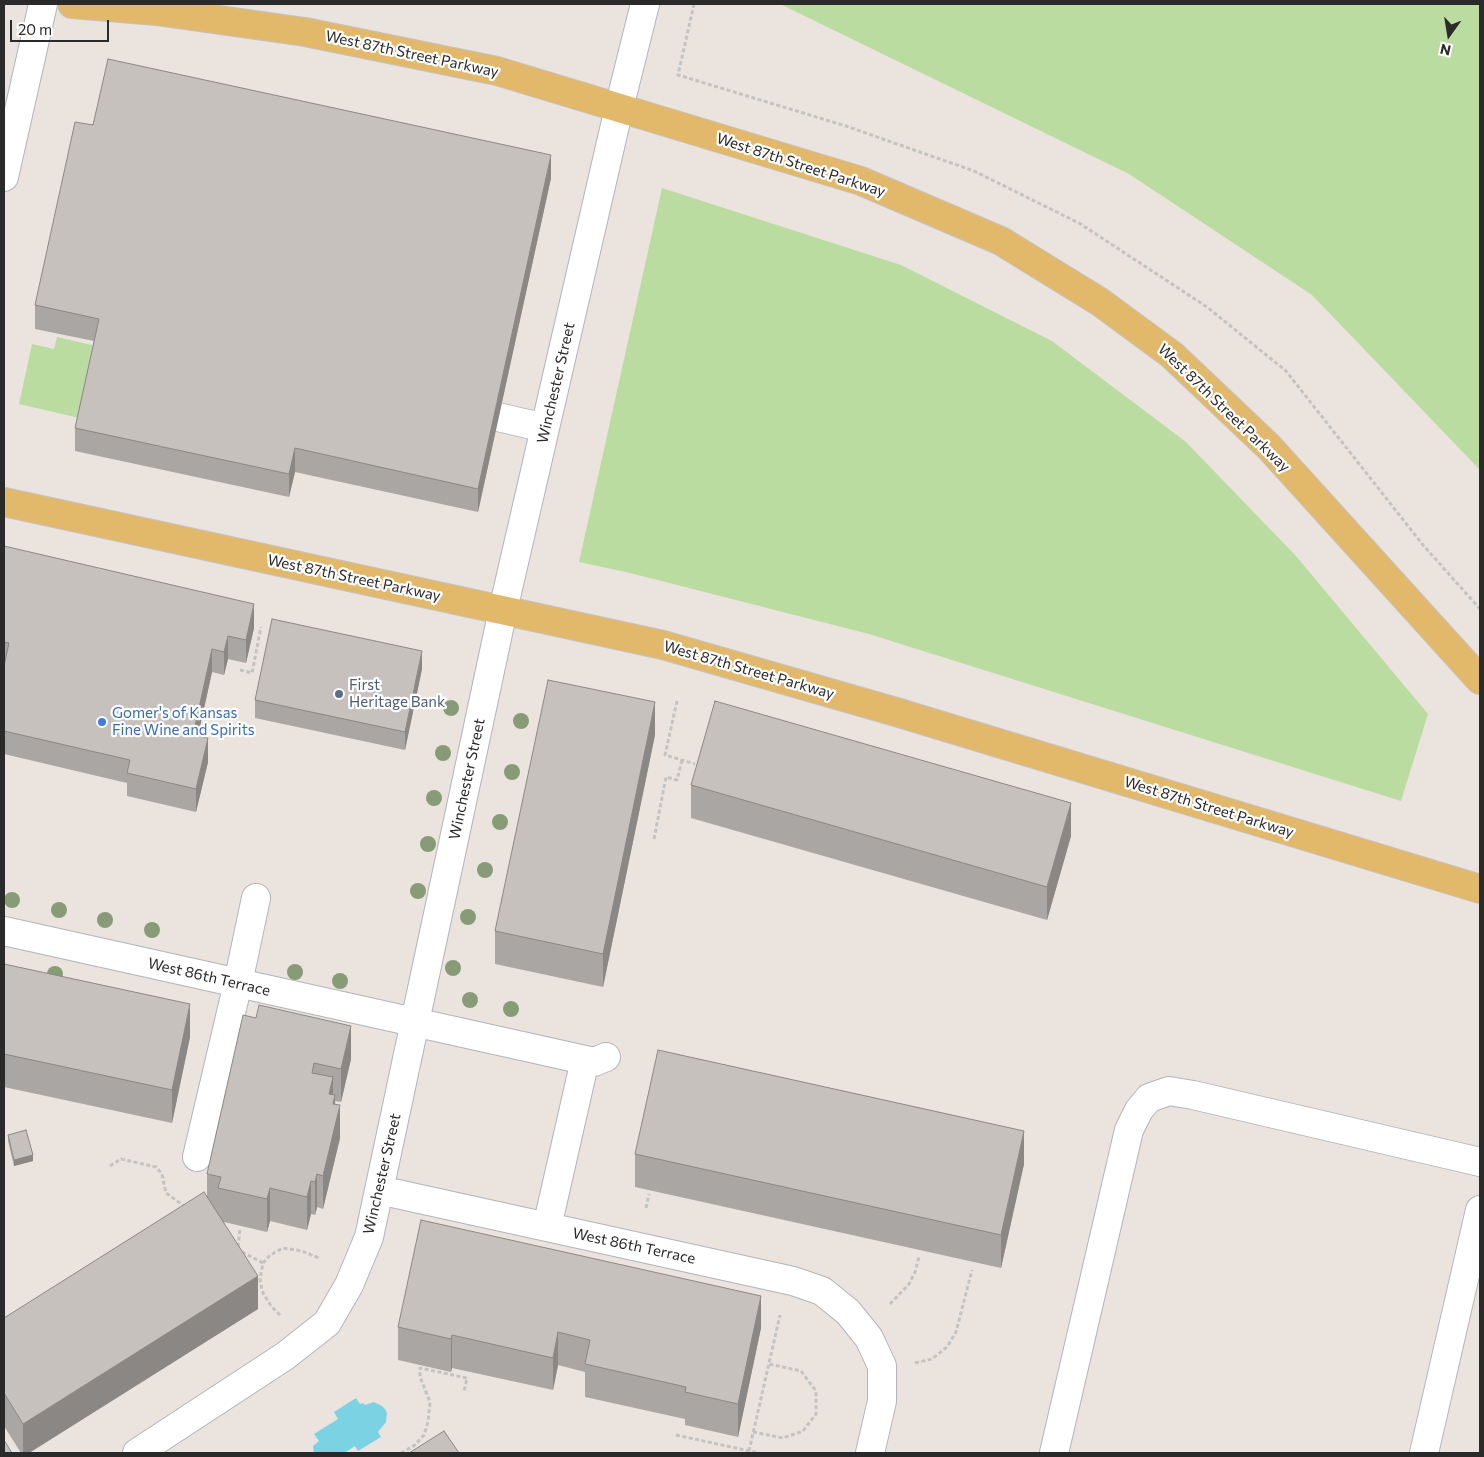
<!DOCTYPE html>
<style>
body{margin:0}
#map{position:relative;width:1484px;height:1457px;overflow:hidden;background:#ebe4de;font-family:Commissioner,sans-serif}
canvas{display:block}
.frame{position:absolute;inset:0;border:5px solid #2a2a2a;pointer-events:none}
.north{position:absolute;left:1424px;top:10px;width:50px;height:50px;-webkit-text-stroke:4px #fff;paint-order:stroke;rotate:193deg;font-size:14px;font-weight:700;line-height:20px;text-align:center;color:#2a2a2a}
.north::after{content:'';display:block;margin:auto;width:18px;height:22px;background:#2a2a2a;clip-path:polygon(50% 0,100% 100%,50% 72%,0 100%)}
.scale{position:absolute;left:10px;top:20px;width:99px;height:22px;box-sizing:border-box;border:2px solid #2a2a2a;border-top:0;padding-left:6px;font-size:15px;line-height:18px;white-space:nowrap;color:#2a2a2a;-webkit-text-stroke:4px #fff;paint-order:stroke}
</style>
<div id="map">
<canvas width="1484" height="1457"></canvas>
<div class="frame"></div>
<div class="north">N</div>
<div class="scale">20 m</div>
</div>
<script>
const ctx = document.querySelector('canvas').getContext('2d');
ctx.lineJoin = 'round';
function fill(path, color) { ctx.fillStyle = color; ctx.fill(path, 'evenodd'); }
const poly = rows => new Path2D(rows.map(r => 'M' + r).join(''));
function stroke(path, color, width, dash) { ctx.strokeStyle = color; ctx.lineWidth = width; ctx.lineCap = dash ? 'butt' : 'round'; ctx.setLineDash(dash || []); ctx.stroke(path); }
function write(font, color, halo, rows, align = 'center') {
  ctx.font = font + ' Commissioner,sans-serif'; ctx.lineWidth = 4.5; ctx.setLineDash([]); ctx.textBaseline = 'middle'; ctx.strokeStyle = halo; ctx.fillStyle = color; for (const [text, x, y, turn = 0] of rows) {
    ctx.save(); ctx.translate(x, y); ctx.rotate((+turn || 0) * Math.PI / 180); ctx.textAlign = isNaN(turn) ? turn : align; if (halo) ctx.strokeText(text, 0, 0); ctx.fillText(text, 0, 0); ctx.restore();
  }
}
const green = poly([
 [780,4,1480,4,1480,470,1312,295,1129,174],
 [662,188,901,265,1052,341,1186,442,1296,556,1428,714,1401,801,869,634,630,573,579,562],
 [57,337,96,346,79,418,19,404,32,344,54,349]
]);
const water = poly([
 [356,1398,360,1404,363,1403,365,1405,374,1402,382,1406,385,1409,387,1413,386,1422,378,1432,381,1437,358,1451,355,1446,344,1453,314,1453,313,1446,319,1441,314,1434,338,1419,334,1412]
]);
const path = poly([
 [694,4,678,75,846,126,974,171,1079,223,1207,307,1286,371,1423,545,1480,609],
 [240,670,252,673,261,627],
 [677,701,665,755,695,764],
 [654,839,666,777,677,780,682,760],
 [110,1166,121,1159,156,1167,162,1174,166,1193,184,1206],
 [646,1208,649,1194],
 [238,1247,240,1229],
 [242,1252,263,1263],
 [890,1304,909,1284,915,1272,919,1257],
 [280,1315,271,1306,262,1291,260,1279,263,1263,270,1255,283,1248,302,1251,319,1258],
 [915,1363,932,1359,947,1347,956,1332,972,1270],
 [753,1432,783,1438,803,1431,816,1414,816,1391,801,1371,769,1364],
 [676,1435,759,1453],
 [749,1451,780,1315],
 [401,1453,415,1445,424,1435,428,1422,430,1402,420,1377,420,1368,467,1378,464,1391]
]);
const minor = poly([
 [4,177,43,4],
 [498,417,545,428],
 [4,931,594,1062,606,1057],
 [197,1157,238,983,256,898],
 [379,1190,793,1281,822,1291,848,1312,869,1338,882,1366,882,1401,870,1453],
 [547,1227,585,1060],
 [137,1453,285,1356,327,1323,349,1285,369,1237,503,610,619,108,645,4],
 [1054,1453,1129,1130,1139,1110,1149,1098,1169,1091,1193,1095,1480,1162],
 [1424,1453,1480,1210]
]);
const major = poly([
 [72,4,156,11,305,32,497,71,861,181,1001,241,1100,302,1172,355,1269,447,1480,680],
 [4,502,663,645,896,712,1480,889]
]);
const trees = [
 [451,708],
 [521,721],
 [443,753],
 [512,772],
 [434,798],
 [500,822],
 [428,844],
 [485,870],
 [418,891],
 [12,900],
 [59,910],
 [468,917],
 [105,920],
 [152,930],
 [453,968],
 [295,972],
 [55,974],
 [340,981],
 [470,1000],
 [511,1009]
];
const wall = poly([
 [93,125,551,178,478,512,295,472,289,497,75,451,75,428,94,341,35,329,35,305],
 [4,546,254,628,246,663,228,659,224,675,212,672,198,736,208,762,196,812,127,796,127,783,4,754],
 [422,669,405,750,255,718,255,700],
 [655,735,603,987,495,964,495,931],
 [691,785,1071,836,1047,920,691,818],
 [4,964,190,1037,172,1123,4,1087],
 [256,1018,351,1059,341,1102,335,1101,340,1138,323,1209,317,1207,315,1215,311,1214,307,1230,270,1221,267,1232,224,1222,258,1309,29,1453,21,1453,4,1426,4,1318,207,1196,207,1174],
 [8,1135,33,1161,14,1166,8,1141],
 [635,1154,1024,1164,1001,1268,635,1187],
 [398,1327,761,1328,738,1437,685,1425,685,1419,585,1397,585,1372,558,1365,553,1390,452,1368,451,1372,398,1360]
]);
const shadedWall = poly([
 [551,155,551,178,478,512,478,489],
 [295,448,295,472,289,497,289,474],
 [254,604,254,628,246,663,246,640],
 [228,636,228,659,224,675,224,652],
 [212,649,212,672,193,758,193,735],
 [422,651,422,669,405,750,405,732],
 [655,702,655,735,603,987,603,954],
 [208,738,208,762,196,812,196,789],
 [1071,803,1071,836,1047,920,1047,887],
 [190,1004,190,1037,172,1123,172,1090],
 [351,1026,351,1059,341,1102,341,1069],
 [333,1077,333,1110,329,1094],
 [335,1095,335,1126,340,1105,340,1138,323,1209,323,1176,333,1104],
 [1024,1131,1024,1164,1001,1268,1001,1235],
 [33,1155,33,1161,14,1166,14,1160],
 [317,1174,317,1207,315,1215,315,1182],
 [311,1181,311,1214,307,1230,307,1197],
 [270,1188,270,1221,267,1232,267,1199],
 [258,1276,258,1309,29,1453,23,1453,23,1424],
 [761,1296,761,1328,738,1437,738,1404],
 [558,1332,558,1365,553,1390,553,1358],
 [452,1335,452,1368,451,1372,451,1339]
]);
const building = poly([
 [108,59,551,155,478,489,295,448,289,474,75,428,99,319,35,305,75,122,93,125,108,59],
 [4,546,254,604,246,640,228,636,224,652,212,649,193,735,208,738,196,789,127,773,130,760,4,731,4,666,9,643,4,642,4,546],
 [272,619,422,651,405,732,255,700,272,619],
 [548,680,655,702,603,954,495,931,548,680],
 [715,701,1071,803,1047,887,691,785,715,701],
 [4,964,190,1004,172,1090,4,1054,4,964],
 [259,1005,351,1026,341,1069,314,1063,312,1073,333,1077,329,1094,335,1095,333,1104,340,1105,323,1176,317,1174,315,1182,311,1181,307,1197,270,1188,267,1199,218,1188,221,1177,207,1174,243,1015,256,1018,259,1005],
 [658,1050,1024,1131,1001,1235,635,1154,658,1050],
 [26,1130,33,1155,14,1160,8,1135,26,1130],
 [204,1192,258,1276,23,1424,4,1393,4,1318,204,1192],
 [421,1220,761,1296,738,1404,685,1392,686,1387,585,1364,590,1340,558,1332,553,1358,452,1335,451,1339,398,1327,421,1220],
 [444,1431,459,1453,409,1453,444,1431],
 [4,1440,12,1453,4,1453,4,1440]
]);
const markers = [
 [339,694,5,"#5c6f8a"],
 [102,722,5,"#3f7fe0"]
];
const streetNames = [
 ["West 87th Street Parkway",412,54,12],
 ["West 87th Street Parkway",801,165,18],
 ["Winchester Street",556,383,-77],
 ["West 87th Street Parkway",1224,408,44],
 ["West 87th Street Parkway",354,578,12],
 ["West 87th Street Parkway",749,670,16],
 ["Winchester Street",467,779,-78],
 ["West 87th Street Parkway",1209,807,17],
 ["West 86th Terrace",209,977,13],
 ["Winchester Street",382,1174,-77],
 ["West 86th Terrace",634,1246,12]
];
const serviceNames = [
 ["First",349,685],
 ["Heritage Bank",349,702]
];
const shopNames = [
 ["Gomer's of Kansas",112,713],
 ["Fine Wine and Spirits",112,730]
];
fill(green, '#bbdca0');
fill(water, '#7bd2e2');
stroke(minor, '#b1b4bc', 30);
stroke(major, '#c3c3c3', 30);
stroke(path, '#c3c3c3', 3, [4, 2.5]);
stroke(minor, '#fff', 28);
stroke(major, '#e2b96b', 28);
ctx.fillStyle = '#879b76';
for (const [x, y] of trees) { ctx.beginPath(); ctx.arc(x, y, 8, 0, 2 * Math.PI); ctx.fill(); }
fill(wall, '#aaa6a3');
fill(shadedWall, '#8b8784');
fill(building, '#c6c1bd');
stroke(building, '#8b8784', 1);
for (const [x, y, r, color] of markers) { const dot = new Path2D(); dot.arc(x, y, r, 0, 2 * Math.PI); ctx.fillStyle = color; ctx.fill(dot); stroke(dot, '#fff', 2); }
write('15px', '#2a2a2a', '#fff', streetNames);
write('15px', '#4e5e75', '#fff', serviceNames, 'left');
write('15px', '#366cbe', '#fff', shopNames, 'left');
</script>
